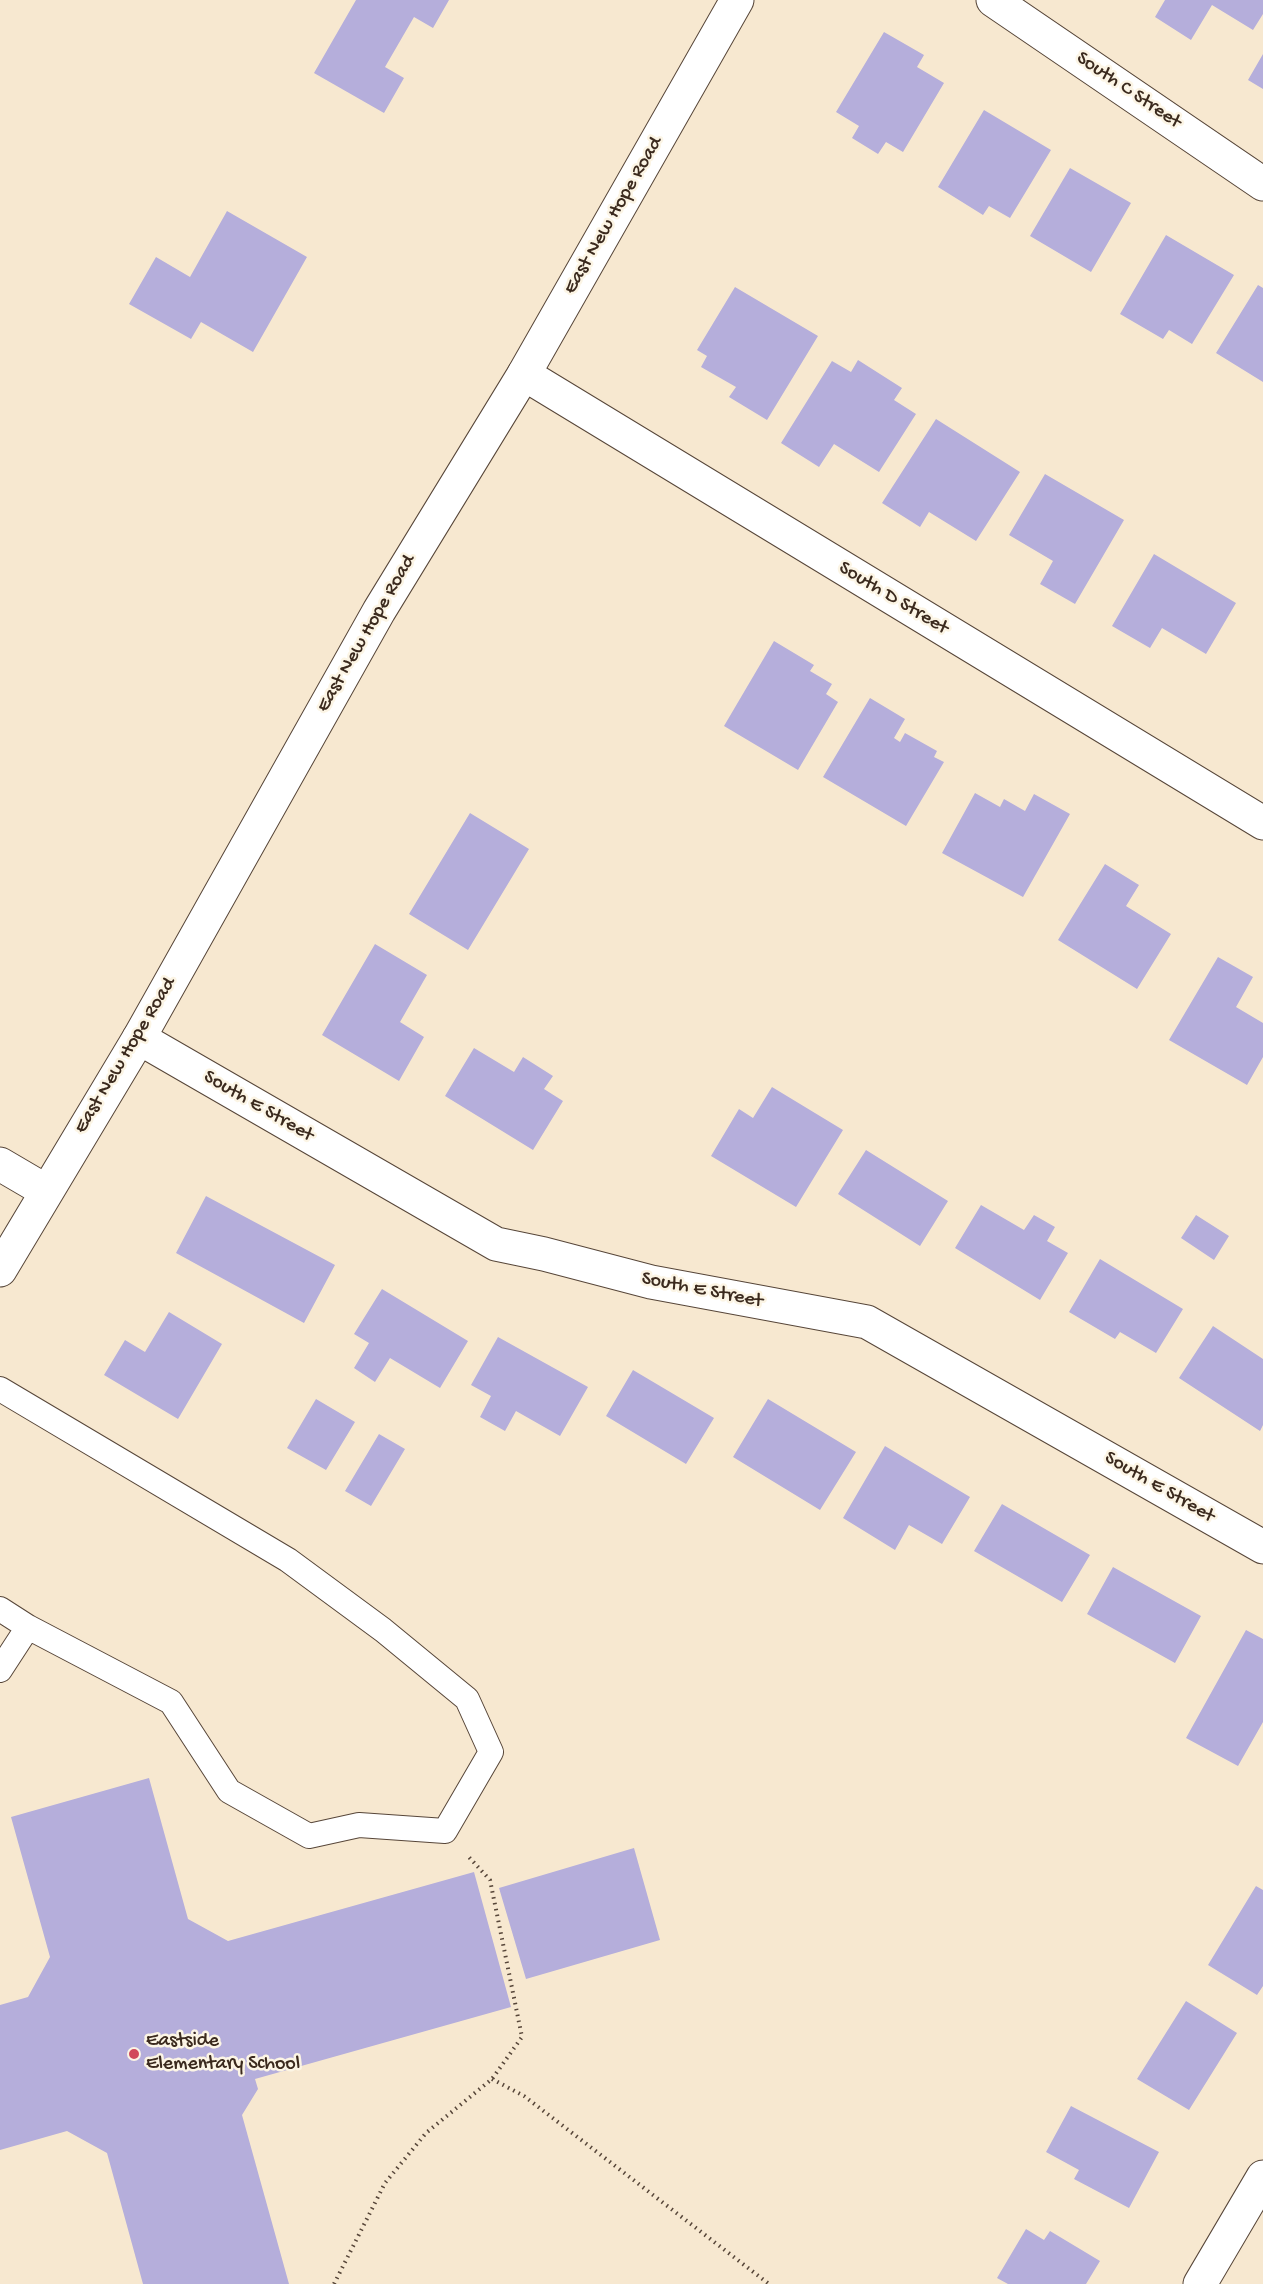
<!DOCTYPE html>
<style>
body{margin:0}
canvas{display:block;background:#f7e8d0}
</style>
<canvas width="1263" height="2284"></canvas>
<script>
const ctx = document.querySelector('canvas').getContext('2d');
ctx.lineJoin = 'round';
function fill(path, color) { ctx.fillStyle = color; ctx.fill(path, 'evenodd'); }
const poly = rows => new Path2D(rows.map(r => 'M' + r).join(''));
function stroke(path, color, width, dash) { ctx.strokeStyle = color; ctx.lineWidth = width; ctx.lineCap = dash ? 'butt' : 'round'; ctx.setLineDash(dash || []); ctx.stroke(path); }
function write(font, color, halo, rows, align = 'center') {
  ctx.font = font + ' "Gochi Hand",sans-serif'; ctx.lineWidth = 5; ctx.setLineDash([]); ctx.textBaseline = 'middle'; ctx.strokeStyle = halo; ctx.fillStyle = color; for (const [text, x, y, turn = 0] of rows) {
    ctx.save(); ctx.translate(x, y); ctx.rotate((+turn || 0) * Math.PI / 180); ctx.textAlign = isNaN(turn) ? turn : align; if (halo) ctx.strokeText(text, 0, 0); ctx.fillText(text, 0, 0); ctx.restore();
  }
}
const building = poly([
 [356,0,449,0,433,28,414,17,385,67,404,78,384,113,314,73],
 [1165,0,1263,0,1263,14,1253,30,1212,5,1191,40,1155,17],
 [884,32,924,55,917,67,944,83,903,152,886,142,878,154,852,138,859,126,836,112],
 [1263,54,1263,89,1248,80],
 [984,110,1051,150,1010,218,989,206,983,215,938,187],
 [1070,168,1131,203,1091,272,1030,236],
 [227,211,307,257,253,352,201,322,191,339,129,304,156,257,190,277],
 [1166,235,1234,275,1192,344,1169,330,1163,339,1120,314],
 [1258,285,1263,288,1263,382,1216,353],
 [735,287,818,336,767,420,729,397,736,387,701,367,707,356,697,350],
 [858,360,902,388,894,400,916,414,879,472,834,444,819,467,781,443,832,361,851,372],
 [936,419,1020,472,976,541,929,512,920,527,882,503],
 [1045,474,1124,520,1075,604,1040,584,1053,561,1009,535],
 [1154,554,1236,603,1206,654,1162,628,1150,648,1112,626],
 [774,641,814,665,810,671,832,684,826,694,838,702,798,770,724,726],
 [870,698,905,719,894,738,900,742,905,733,937,751,934,757,944,762,906,826,823,777],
 [975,793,1000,807,1004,799,1025,811,1034,794,1070,814,1023,897,942,853],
 [470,813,529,849,468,950,409,914],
 [1105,864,1139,885,1126,906,1171,934,1137,989,1058,940],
 [375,944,427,975,400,1022,424,1037,399,1081,322,1035],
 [1218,957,1253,977,1236,1007,1263,1023,1263,1057,1247,1085,1169,1040],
 [474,1048,514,1072,523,1057,553,1076,544,1089,563,1101,533,1150,445,1096],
 [772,1087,843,1130,796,1207,711,1156,739,1109,753,1118],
 [866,1150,948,1201,920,1246,838,1194],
 [206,1196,335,1265,304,1323,176,1253],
 [981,1205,1024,1230,1034,1215,1055,1227,1047,1241,1068,1253,1040,1300,955,1248],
 [1196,1215,1229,1236,1214,1260,1181,1238],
 [1100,1259,1183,1309,1156,1353,1120,1332,1115,1339,1069,1312],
 [382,1289,468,1341,440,1388,390,1358,375,1382,354,1368,369,1343,354,1334],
 [169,1312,222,1344,178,1419,104,1375,125,1340,145,1352],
 [1213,1326,1263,1359,1263,1425,1260,1431,1179,1378],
 [498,1337,588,1387,560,1436,516,1411,505,1431,480,1417,491,1396,471,1385],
 [633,1370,714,1418,686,1464,606,1416],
 [316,1399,355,1422,326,1470,287,1448],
 [768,1399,856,1452,820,1510,733,1457],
 [379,1434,405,1449,371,1506,345,1491],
 [885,1446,970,1497,942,1544,909,1525,895,1550,843,1518],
 [1002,1504,1090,1555,1062,1602,974,1551],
 [1113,1567,1201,1616,1175,1663,1087,1614],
 [1246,1630,1263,1639,1263,1722,1238,1766,1186,1738],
 [149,1778,188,1919,228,1941,474,1872,511,2007,255,2079,258,2089,242,2115,289,2284,143,2284,107,2153,67,2131,0,2150,0,2005,28,1997,50,1957,11,1817],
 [634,1848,660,1940,526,1979,499,1888],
 [1256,1886,1263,1890,1263,1986,1257,1995,1208,1965],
 [1186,2001,1237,2033,1189,2110,1137,2079],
 [1071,2106,1159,2152,1129,2208,1074,2179,1079,2170,1046,2152],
 [1026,2229,1044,2240,1050,2231,1100,2261,1086,2284,1008,2284,997,2278]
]);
const path = poly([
 [492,2079,524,2096,769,2284],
 [334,2284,385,2183,426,2133,492,2079,522,2037,490,1880,467,1855]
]);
const lane = poly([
 [0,1389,288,1560,383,1630,467,1699,491,1752,445,1831,359,1825,309,1836,229,1791,171,1702,28,1627,0,1609],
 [0,1670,28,1627]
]);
const street = poly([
 [993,0,1263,184],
 [524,374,1263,823],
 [139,1038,496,1244,544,1254,651,1282,867,1322,1263,1547],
 [0,1164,46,1191],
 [1200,2284,1263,2177]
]);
const secondary = poly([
 [0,1270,139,1038,379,611,524,374,737,0]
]);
const markers = [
 [134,2054,6,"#d1495b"]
];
const streetNames = [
 ["South C Street",1128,91,34],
 ["East New Hope Road",614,216,-60],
 ["South D Street",893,599,31],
 ["East New Hope Road",367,634,-60],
 ["East New Hope Road",126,1056,-59],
 ["South E Street",258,1107,30],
 ["South E Street",702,1291,11],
 ["South E Street",1159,1488,30]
];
const poiNames = [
 ["Eastside",146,2042],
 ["Elementary School",146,2065]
];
fill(building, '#b5aedb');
stroke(lane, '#574639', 26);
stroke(street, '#574639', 35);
stroke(secondary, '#574639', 35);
stroke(path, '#574639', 4, [1.5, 4.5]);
stroke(lane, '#fff', 24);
stroke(street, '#fff', 33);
stroke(secondary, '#fff', 33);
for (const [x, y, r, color] of markers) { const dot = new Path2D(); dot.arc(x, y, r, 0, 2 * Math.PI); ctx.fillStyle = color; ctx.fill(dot); stroke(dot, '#fcf5e5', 2); }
write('20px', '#3b2a1e', '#fcf5e5', streetNames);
write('20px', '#3b2a1e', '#fcf5e5', poiNames, 'left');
</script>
